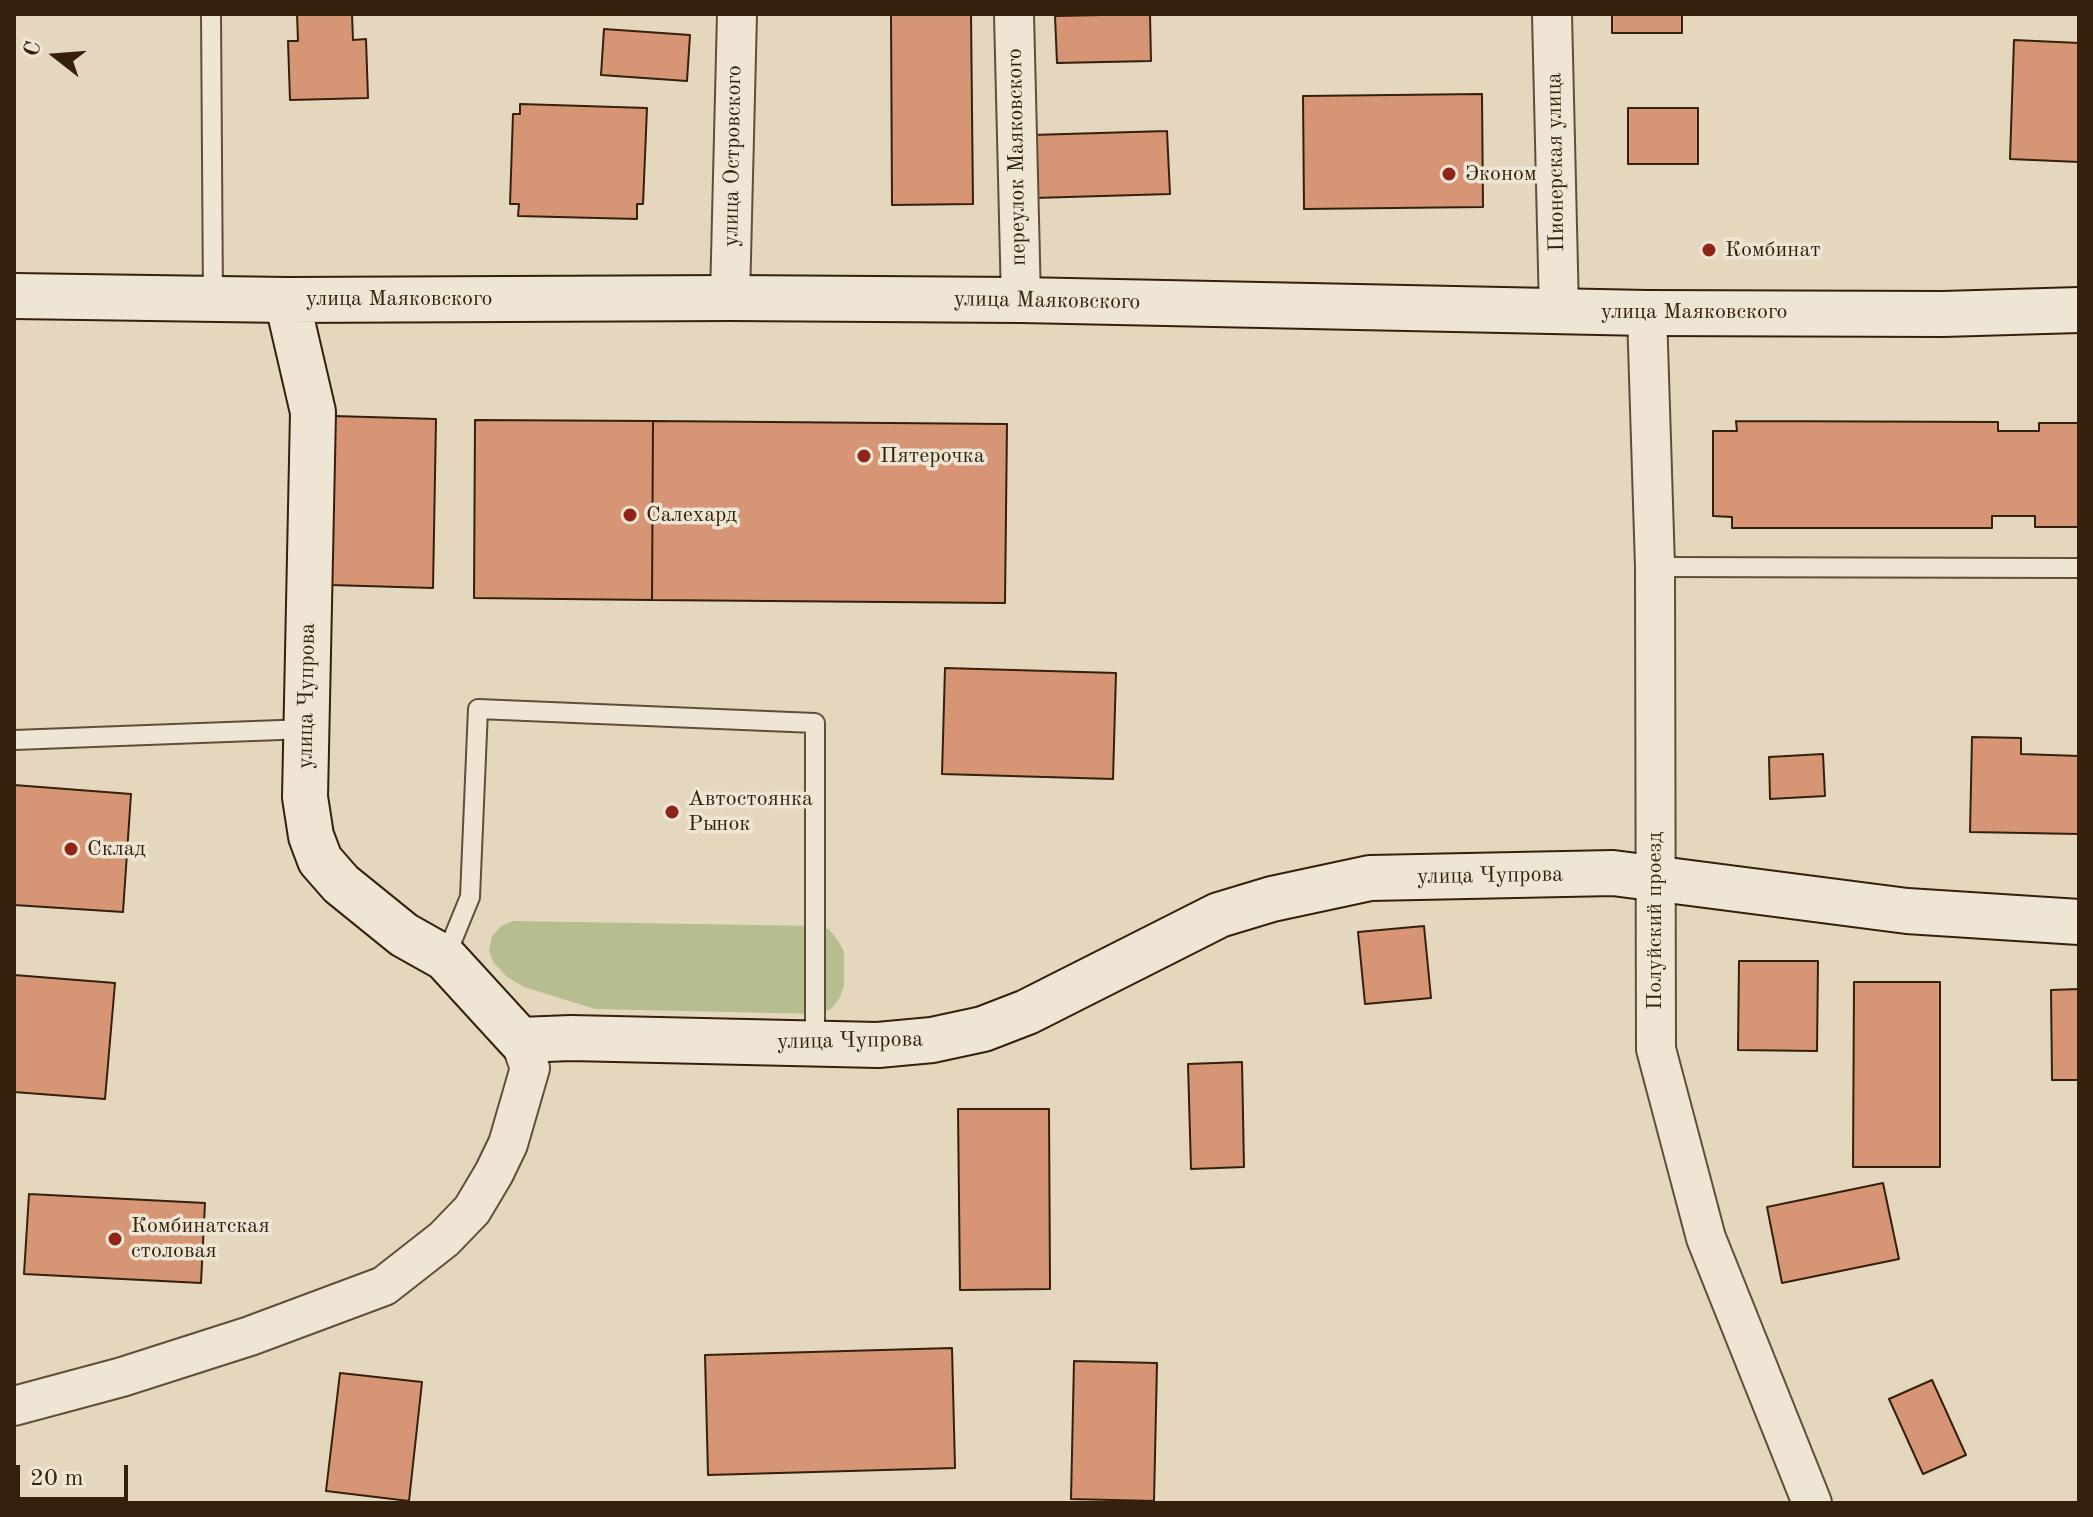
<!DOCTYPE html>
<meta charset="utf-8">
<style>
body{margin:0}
#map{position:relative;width:2093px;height:1517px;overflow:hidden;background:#e5d7bd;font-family:"Old Standard TT",serif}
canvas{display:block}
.frame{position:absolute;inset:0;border:16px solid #34200b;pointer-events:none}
.north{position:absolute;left:16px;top:16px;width:80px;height:80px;-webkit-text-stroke:6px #eee5d4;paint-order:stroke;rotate:287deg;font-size:22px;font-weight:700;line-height:32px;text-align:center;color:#34200b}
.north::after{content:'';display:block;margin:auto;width:28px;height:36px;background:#34200b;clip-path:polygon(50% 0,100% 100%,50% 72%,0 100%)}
.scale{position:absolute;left:16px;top:1465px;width:112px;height:36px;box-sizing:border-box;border:4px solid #34200b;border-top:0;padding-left:10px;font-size:24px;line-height:28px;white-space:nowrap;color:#34200b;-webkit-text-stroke:6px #eee5d4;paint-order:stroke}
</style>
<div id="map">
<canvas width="2093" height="1517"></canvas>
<div class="frame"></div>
<div class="north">С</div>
<div class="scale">20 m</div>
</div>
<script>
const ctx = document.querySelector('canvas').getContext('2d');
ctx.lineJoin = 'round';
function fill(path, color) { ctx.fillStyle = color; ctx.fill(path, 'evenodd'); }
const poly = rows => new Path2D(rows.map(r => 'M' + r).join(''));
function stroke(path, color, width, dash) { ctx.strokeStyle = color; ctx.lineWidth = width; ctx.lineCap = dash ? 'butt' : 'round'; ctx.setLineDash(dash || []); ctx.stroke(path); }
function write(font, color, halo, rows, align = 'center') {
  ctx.font = font + ' "Old Standard TT",serif'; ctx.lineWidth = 7; ctx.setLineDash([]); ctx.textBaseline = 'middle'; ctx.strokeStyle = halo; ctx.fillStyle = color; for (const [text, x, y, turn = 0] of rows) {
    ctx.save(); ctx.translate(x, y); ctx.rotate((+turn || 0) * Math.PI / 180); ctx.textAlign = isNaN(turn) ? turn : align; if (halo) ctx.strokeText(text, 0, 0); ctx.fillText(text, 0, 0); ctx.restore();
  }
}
const green = poly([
 [513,921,816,926,829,929,840,944,844,952,844,986,839,999,831,1009,818,1014,595,1009,524,987,507,977,493,962,489,950,492,936,501,926]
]);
const building = poly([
 [297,14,352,14,353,40,366,39,368,98,290,100,288,41,298,41,297,14],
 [891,14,971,14,973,204,892,205,891,14],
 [1150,14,1151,61,1057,63,1055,16,1150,14],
 [1612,14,1682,14,1682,33,1612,33,1612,14],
 [604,29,690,35,687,81,601,75,604,29],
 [2014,40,2079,43,2079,162,2010,159,2014,40],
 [1482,94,1483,207,1304,209,1303,96,1482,94],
 [520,104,647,108,643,204,637,204,637,219,518,216,519,204,510,204,513,114,520,114,520,104],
 [1628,108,1698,108,1698,164,1628,164,1628,108],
 [1167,131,1170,194,1034,198,1032,135,1167,131],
 [334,416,436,419,433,588,330,585,334,416],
 [475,420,653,421,652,600,474,598,475,420],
 [653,421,1007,424,1005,603,652,600,653,421],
 [1736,421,1998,422,1998,431,2039,431,2039,423,2079,423,2079,527,2035,527,2035,516,1992,516,1992,528,1732,528,1732,517,1713,516,1713,431,1737,431,1736,421],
 [945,668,1116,673,1113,779,942,774,945,668],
 [1972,737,2021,738,2021,754,2079,756,2079,834,1970,832,1972,737],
 [1823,754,1825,796,1770,799,1769,757,1823,754],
 [14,785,131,794,123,912,14,905,14,785],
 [1424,926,1431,998,1365,1004,1358,932,1424,926],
 [1739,961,1818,961,1817,1051,1738,1050,1739,961],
 [14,975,115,983,105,1099,14,1092,14,975],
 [1854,982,1940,982,1940,1167,1853,1167,1854,982],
 [2079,989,2079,1080,2052,1080,2051,990,2079,989],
 [1242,1062,1244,1167,1191,1169,1188,1064,1242,1062],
 [958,1109,1049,1109,1050,1289,960,1290,958,1109],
 [1883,1183,1899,1259,1782,1283,1767,1207,1883,1183],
 [29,1194,205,1203,201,1283,24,1274,29,1194],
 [952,1348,955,1468,708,1475,705,1355,952,1348],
 [1074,1361,1157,1363,1154,1501,1071,1499,1074,1361],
 [340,1373,422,1382,409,1501,326,1491,340,1373],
 [1932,1380,1966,1455,1923,1474,1889,1399,1932,1380]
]);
const lane = poly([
 [211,14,213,299],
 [1655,567,2079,568],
 [14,740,307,729],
 [445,958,470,897,478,709,815,723,815,1044]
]);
const street = poly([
 [1014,14,1021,300],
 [1552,14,1559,311],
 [730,298,737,14],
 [1647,313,1655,567,1656,1049,1706,1238,1812,1503],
 [14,1406,122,1377,250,1336,384,1286,444,1239,472,1210,494,1173,508,1144,530,1068,520,1040]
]);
const secondary = poly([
 [14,296,287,300,730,298,1021,300,1647,313,1943,314,2079,310],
 [287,300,313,412,305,797,311,836,320,860,341,884,404,935,445,958,520,1040,571,1038,878,1045,932,1040,983,1029,1027,1012,1219,915,1272,899,1370,878,1613,873,1907,911,2079,922]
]);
const markers = [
 [1449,174,8,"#8f2418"],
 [1709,250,8,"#8f2418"],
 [864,456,8,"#8f2418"],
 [630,515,8,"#8f2418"],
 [672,812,8,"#8f2418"],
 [71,849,8,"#8f2418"],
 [115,1239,8,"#8f2418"]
];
const streetNames = [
 ["улица Островского",733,156,-89],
 ["переулок Маяковского",1017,157,-91],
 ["Пионерская улица",1556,162,-91],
 ["улица Маяковского",399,299],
 ["улица Маяковского",1047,301,1],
 ["улица Маяковского",1694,312],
 ["улица Чупрова",307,696,-89],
 ["улица Чупрова",1490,876,-1],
 ["Полуйский проезд",1655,921,-90],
 ["улица Чупрова",850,1041,-1]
];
const poiNames = [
 ["Эконом",1465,174],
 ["Комбинат",1725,250],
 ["Пятерочка",880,456],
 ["Салехард",646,515],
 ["Автостоянка",688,799],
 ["Рынок",688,824],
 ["Склад",87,849],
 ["Комбинатская",131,1226],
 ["столовая",131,1251]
];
fill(green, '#b6be90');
fill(building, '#d69574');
stroke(building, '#34200b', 2);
stroke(lane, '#604e38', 22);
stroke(street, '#604e38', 42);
stroke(secondary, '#34200b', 48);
stroke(lane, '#eee5d4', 18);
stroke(street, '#eee5d4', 38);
stroke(secondary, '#eee5d4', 44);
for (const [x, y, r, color] of markers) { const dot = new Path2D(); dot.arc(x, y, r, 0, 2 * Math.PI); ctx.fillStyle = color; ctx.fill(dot); stroke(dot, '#eee5d4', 3); }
write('22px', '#34200b', '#eee5d4', streetNames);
write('22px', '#34200b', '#eee5d4', poiNames, 'left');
</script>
